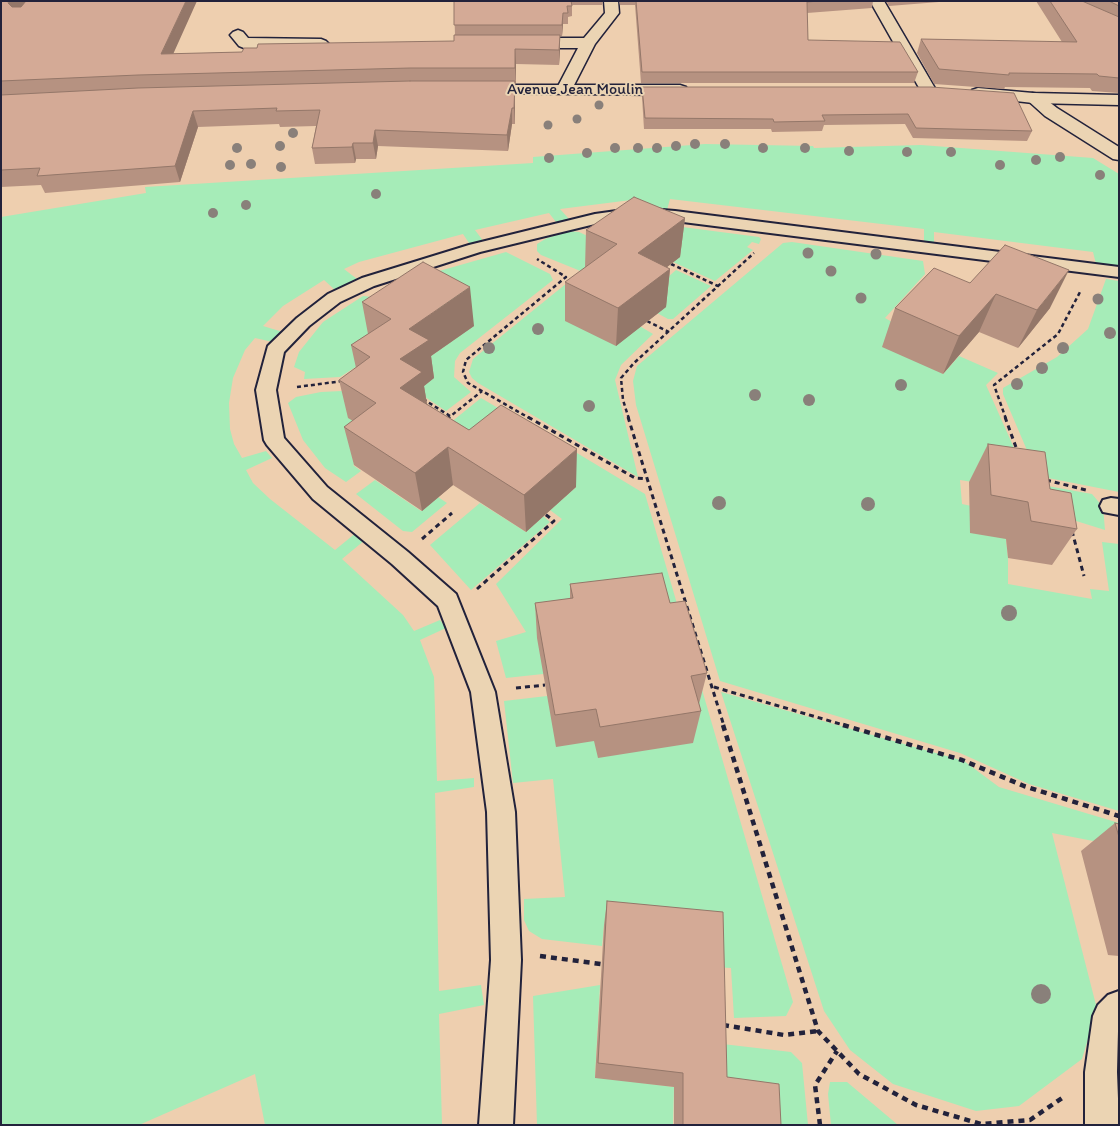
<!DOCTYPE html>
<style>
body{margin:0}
#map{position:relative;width:1120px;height:1126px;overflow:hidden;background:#eecfaf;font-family:Itim,sans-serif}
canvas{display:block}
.frame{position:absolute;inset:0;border:2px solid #22223b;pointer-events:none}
</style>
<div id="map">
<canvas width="1120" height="1126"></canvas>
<div class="frame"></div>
</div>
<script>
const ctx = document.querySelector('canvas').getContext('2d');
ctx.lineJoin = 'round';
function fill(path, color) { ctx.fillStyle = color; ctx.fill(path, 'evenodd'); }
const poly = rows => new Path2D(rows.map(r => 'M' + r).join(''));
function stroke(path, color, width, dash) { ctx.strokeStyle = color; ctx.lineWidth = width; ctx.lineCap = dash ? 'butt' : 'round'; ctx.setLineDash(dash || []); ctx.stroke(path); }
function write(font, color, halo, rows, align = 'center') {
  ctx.font = font + ' Itim,sans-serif'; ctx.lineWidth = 4; ctx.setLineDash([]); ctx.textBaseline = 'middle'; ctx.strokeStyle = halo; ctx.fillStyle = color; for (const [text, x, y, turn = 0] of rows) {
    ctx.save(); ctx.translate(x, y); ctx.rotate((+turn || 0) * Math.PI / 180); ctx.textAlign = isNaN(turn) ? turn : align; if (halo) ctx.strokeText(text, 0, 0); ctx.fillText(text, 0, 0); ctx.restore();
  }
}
const green = poly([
 [705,144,813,146,814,148,921,145,1093,158,1119,174,1119,267,1096,264,1093,252,934,232,934,244,924,241,924,229,670,199,667,210,641,209,639,199,560,209,569,219,556,222,549,213,475,230,484,242,471,246,463,234,359,262,344,269,357,279,335,290,324,280,283,306,263,326,283,332,273,342,255,338,245,350,233,378,229,403,230,429,234,444,242,458,266,451,272,458,246,470,253,483,270,499,335,550,357,532,365,540,342,559,403,615,414,631,440,620,446,628,420,640,434,677,437,781,474,778,474,787,435,793,439,991,481,985,484,1005,439,1014,442,1125,265,1125,255,1074,139,1125,1,1125,1,217,146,193,145,187,533,163,533,157],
 [667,225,759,237,761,239,759,244,752,242,747,247,753,250,715,281,673,262],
 [569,231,579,232,613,248,583,272,541,255,537,251,537,244,547,238],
 [792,242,923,261,925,274,885,318,901,327,943,374,959,356,998,373,986,385,1014,448,1022,490,960,480,962,504,976,507,1005,531,1008,558,1008,584,1092,599,1090,589,1109,591,1102,542,1119,544,1119,811,1029,784,960,753,720,681,636,405,633,381,637,366,783,243],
 [506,252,550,274,553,280,460,353,455,361,454,377,471,392,446,411,416,391,415,367,473,326,390,285],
 [676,270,711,286,673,319,668,319,657,313,659,285],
 [1106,279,1119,281,1119,492,1038,476,1003,394,1003,388,1057,357,1088,329],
 [567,283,653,334,621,365,615,380,638,477,478,383,472,378,469,372,473,359],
 [363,296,372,297,384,349,340,377,304,379,305,372,294,367,299,352,323,322],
 [342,391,367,404,385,442,353,465,361,471,346,482,325,468,303,440,288,403,296,397,321,392],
 [481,398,539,432,429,440],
 [552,438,645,494,793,1002,786,1016,734,1018,731,968,714,967,604,925,602,946,542,939,529,931,524,920,524,899,565,897,553,779,513,783,504,701,547,696,594,741,693,743,543,674,506,678,496,641,526,632,496,584,562,519,550,510,576,487],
 [375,480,421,511,438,497,447,503,412,532,403,531,356,494],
 [1042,485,1092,494,1103,507,1105,530,1073,520],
 [480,503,526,532,543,516,550,522,471,590,430,545],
 [721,692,964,761,999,787,1119,823,1119,846,1052,833,1097,1009,1082,1059,1019,1106,976,1111,893,1084,850,1050,824,1011],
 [600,985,595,1077,674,1087,673,1125,537,1125,533,996],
 [714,1043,791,1052,802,1063,808,1125,764,1125,715,1091],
 [830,1082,847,1082,898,1125,831,1125,828,1094]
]);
const pathFar2 = poly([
 [671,264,718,286],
 [647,321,669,332],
 [297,387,343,381],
 [423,399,450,416],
 [447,419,482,391],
 [531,419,468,383,463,372,466,360,566,277,537,259],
 [629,419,623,400,621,378,634,363,754,253],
 [1006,419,994,385,1058,334,1080,292]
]);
const pathFar1 = poly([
 [528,417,635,478,648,479],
 [628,417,724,726],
 [1005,417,1017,450],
 [445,420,448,417],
 [1046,480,1086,490],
 [1072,531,1084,576],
 [422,539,452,513],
 [477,589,554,521,545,514],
 [714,687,847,726],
 [516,688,545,685]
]);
const path = poly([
 [723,725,818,1031,859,1074,916,1105,981,1124,1030,1120,1065,1096],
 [843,725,962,760,1024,786,1119,816],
 [540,956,601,964],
 [723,1025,784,1035,818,1031],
 [820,1125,815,1085,837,1051]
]);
const lane = poly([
 [638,208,675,211,1119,267,1119,277,675,221,638,218,595,224,480,252,374,286,340,302,309,326,284,352,276,390,284,438,327,487,408,552,456,594,495,692,515,812,521,960,513,1125,479,1125,491,960,487,812,471,692,438,606,392,564,313,499,267,445,264,440,256,390,268,346,297,318,328,294,362,278,469,245,595,214,638,208],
 [1111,498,1119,499,1119,515,1103,512,1100,506,1103,500,1111,498],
 [1119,991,1117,1072,1119,1125,1085,1125,1085,1072,1093,1016,1098,1005,1108,995,1119,991]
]);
const street = poly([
 [604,1,618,1,619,13,595,44,570,93,558,93,556,90,578,48,522,48,517,46,514,43,517,40,522,38,584,38,605,13,604,1],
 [870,1,884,1,936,90,934,93,922,93,870,1],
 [238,30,243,32,248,38,321,39,326,41,329,44,326,47,321,49,244,48,239,46,230,35,233,32,238,30],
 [1033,93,1039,94,1057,108,1119,147,1119,160,1113,159,1045,116,1025,98,1027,94,1033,93]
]);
const secondary = poly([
 [478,85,680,85,686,87,688,90,686,93,680,95,472,93,470,90,472,87,478,85],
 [978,88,1033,93,1119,95,1119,105,1033,103,972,96,970,93,972,90,978,88]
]);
const trees = [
 [599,105,4.5],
 [577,119,4.5],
 [548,125,4.5],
 [293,133,5],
 [695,144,5],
 [725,144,5],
 [280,146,5],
 [676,146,5],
 [237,148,5],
 [615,148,5],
 [638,148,5],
 [657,148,5],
 [763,148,5],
 [805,148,5],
 [849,151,5],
 [907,152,5],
 [951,152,5],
 [587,153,5],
 [1060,157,5],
 [549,158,5],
 [1036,160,5],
 [251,164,5],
 [230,165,5],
 [1000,165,5],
 [281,167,5],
 [1100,175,5],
 [376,194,5],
 [246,205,5],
 [213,213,5],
 [808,253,5.5],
 [876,254,5.5],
 [831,271,5.5],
 [861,298,5.5],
 [1098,299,5.5],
 [538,329,6],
 [1110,333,6],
 [489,348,6],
 [1063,348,6],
 [1042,368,6],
 [1017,384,6],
 [901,385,6],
 [755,395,6],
 [809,400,6],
 [589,406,6],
 [719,503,7],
 [868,504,7],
 [1009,613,8],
 [1041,994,10]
];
const wall = poly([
 [1,1,173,54,242,52,454,41,455,35,454,2,387,1,603,1,602,5,572,5,572,16,568,17,568,24,563,24,562,36,560,36,560,50,559,65,516,64,516,83,515,83,515,124,512,124,508,151,378,146,376,159,356,159,355,163,315,164,312,148,316,126,280,127,279,124,198,127,180,182,45,193,41,185,1,187],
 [619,1,873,1,872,8,807,13,808,40,918,72,914,83,641,83,635,5,620,5],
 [886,1,939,1,939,2,889,6],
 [1036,1,1119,1,1119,93,1092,91,1090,88,1005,87,1004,89,934,84,917,53,921,39,1062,42],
 [642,87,931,87,1032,131,1027,141,913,138,905,124,824,125,822,131,772,132,771,129,644,129,642,97],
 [685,218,680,257,667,267,670,269,666,307,616,346,565,321,565,282,585,268,586,230],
 [970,283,1050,308,1018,348,979,332,943,374,882,347,895,308],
 [362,302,474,326,431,356,434,378,424,386,427,404,469,430,576,487,526,532,453,485,422,511,354,465,344,427,353,421,348,418,339,380,356,368,351,345,368,334],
 [988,444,1050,489,1077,529,1052,565,1008,558,1006,539,970,533,969,482],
 [570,584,670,603,707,673,699,704,701,711,693,743,598,758,594,741,556,747,537,638,535,603,570,599],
 [1115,823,1119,824,1119,956,1108,955,1081,851],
 [607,901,727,1077,781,1125,674,1125,674,1087,595,1078,604,925]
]);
const shadedWall = poly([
 [9,1,28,1,17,13,8,3],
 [186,1,197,1,166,70,161,54],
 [563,13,563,24,562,36,562,25],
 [560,35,560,50,559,65,559,50],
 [515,49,516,64,516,83,515,68],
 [515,81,515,124,514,108],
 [512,108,512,124,508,151,507,135],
 [193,111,198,127,180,182,175,166],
 [375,130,378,146,376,159,373,143],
 [353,143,356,159,355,163,352,147],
 [685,218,680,257,635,292,638,253],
 [670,269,666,307,616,346,618,308],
 [1069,270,1050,308,1018,348,1037,310],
 [470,287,474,326,431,356,434,378,424,386,428,410,400,388,400,359,409,329],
 [996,294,979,332,943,374,959,336],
 [448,447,453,485,422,511,415,473],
 [577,449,576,487,526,532,524,495]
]);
const building = poly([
 [1,1,9,1,8,3,12,7,21,7,26,1,186,1,161,54,242,52,244,48,257,48,258,44,454,41,454,35,560,35,559,50,515,49,515,68,410,68,138,75,1,81,1,1],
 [454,1,571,1,572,6,567,6,568,13,563,13,562,25,454,25,454,1],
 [636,1,819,1,807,2,808,40,900,42,918,72,642,72,636,1],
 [1050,1,1082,1,1119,17,1119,78,1099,76,1097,74,1009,73,1009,75,939,69,921,39,1077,42,1050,1],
 [1109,1,1119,1,1119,6,1109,1],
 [410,81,515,81,514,108,512,108,507,135,375,130,373,143,353,143,352,147,312,148,320,110,276,111,277,108,193,111,175,166,37,176,40,168,1,170,1,95,138,88,410,81],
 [642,87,931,87,1014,93,1032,131,916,128,908,114,822,115,825,121,774,122,773,119,645,118,642,87],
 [634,197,685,218,638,253,670,269,618,308,565,282,617,244,586,230,634,197],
 [1005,245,1069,270,1037,310,996,294,959,336,895,308,934,268,970,283,1005,245],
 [423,262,470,287,409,329,429,340,400,359,422,372,400,388,469,430,501,405,577,449,524,495,448,447,415,473,344,427,376,403,339,380,370,357,351,345,391,319,362,302,423,262],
 [988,444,1045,452,1050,489,1071,493,1077,529,1031,521,1028,502,991,495,988,444],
 [662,573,670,603,685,601,707,673,691,676,701,711,600,727,596,709,555,715,535,603,573,598,570,584,662,573],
 [1115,823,1119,824,1119,837,1115,823],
 [607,901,723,912,727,1077,779,1084,781,1125,683,1125,683,1073,598,1063,607,901]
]);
const farStreetnames = [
 ["Avenue Jean Moulin",575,90]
];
fill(green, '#a6ecb8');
stroke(lane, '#22223b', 4);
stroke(street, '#22223b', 3);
stroke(secondary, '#22223b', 3);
stroke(pathFar2, '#22223b', 2.5, [4, 3]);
stroke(pathFar1, '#22223b', 3, [5, 4]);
stroke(path, '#22223b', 4.5, [6, 5]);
fill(lane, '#ebd4b3');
fill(street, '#ebd4b3');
fill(secondary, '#ebd4b3');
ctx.fillStyle = '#89807a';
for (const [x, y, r] of trees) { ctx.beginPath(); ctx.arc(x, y, r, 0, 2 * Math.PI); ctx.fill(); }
fill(wall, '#b69281');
fill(shadedWall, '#947769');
fill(building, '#d4aa96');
stroke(building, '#947769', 1);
write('16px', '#22223b', '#ebd4b3', farStreetnames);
</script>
